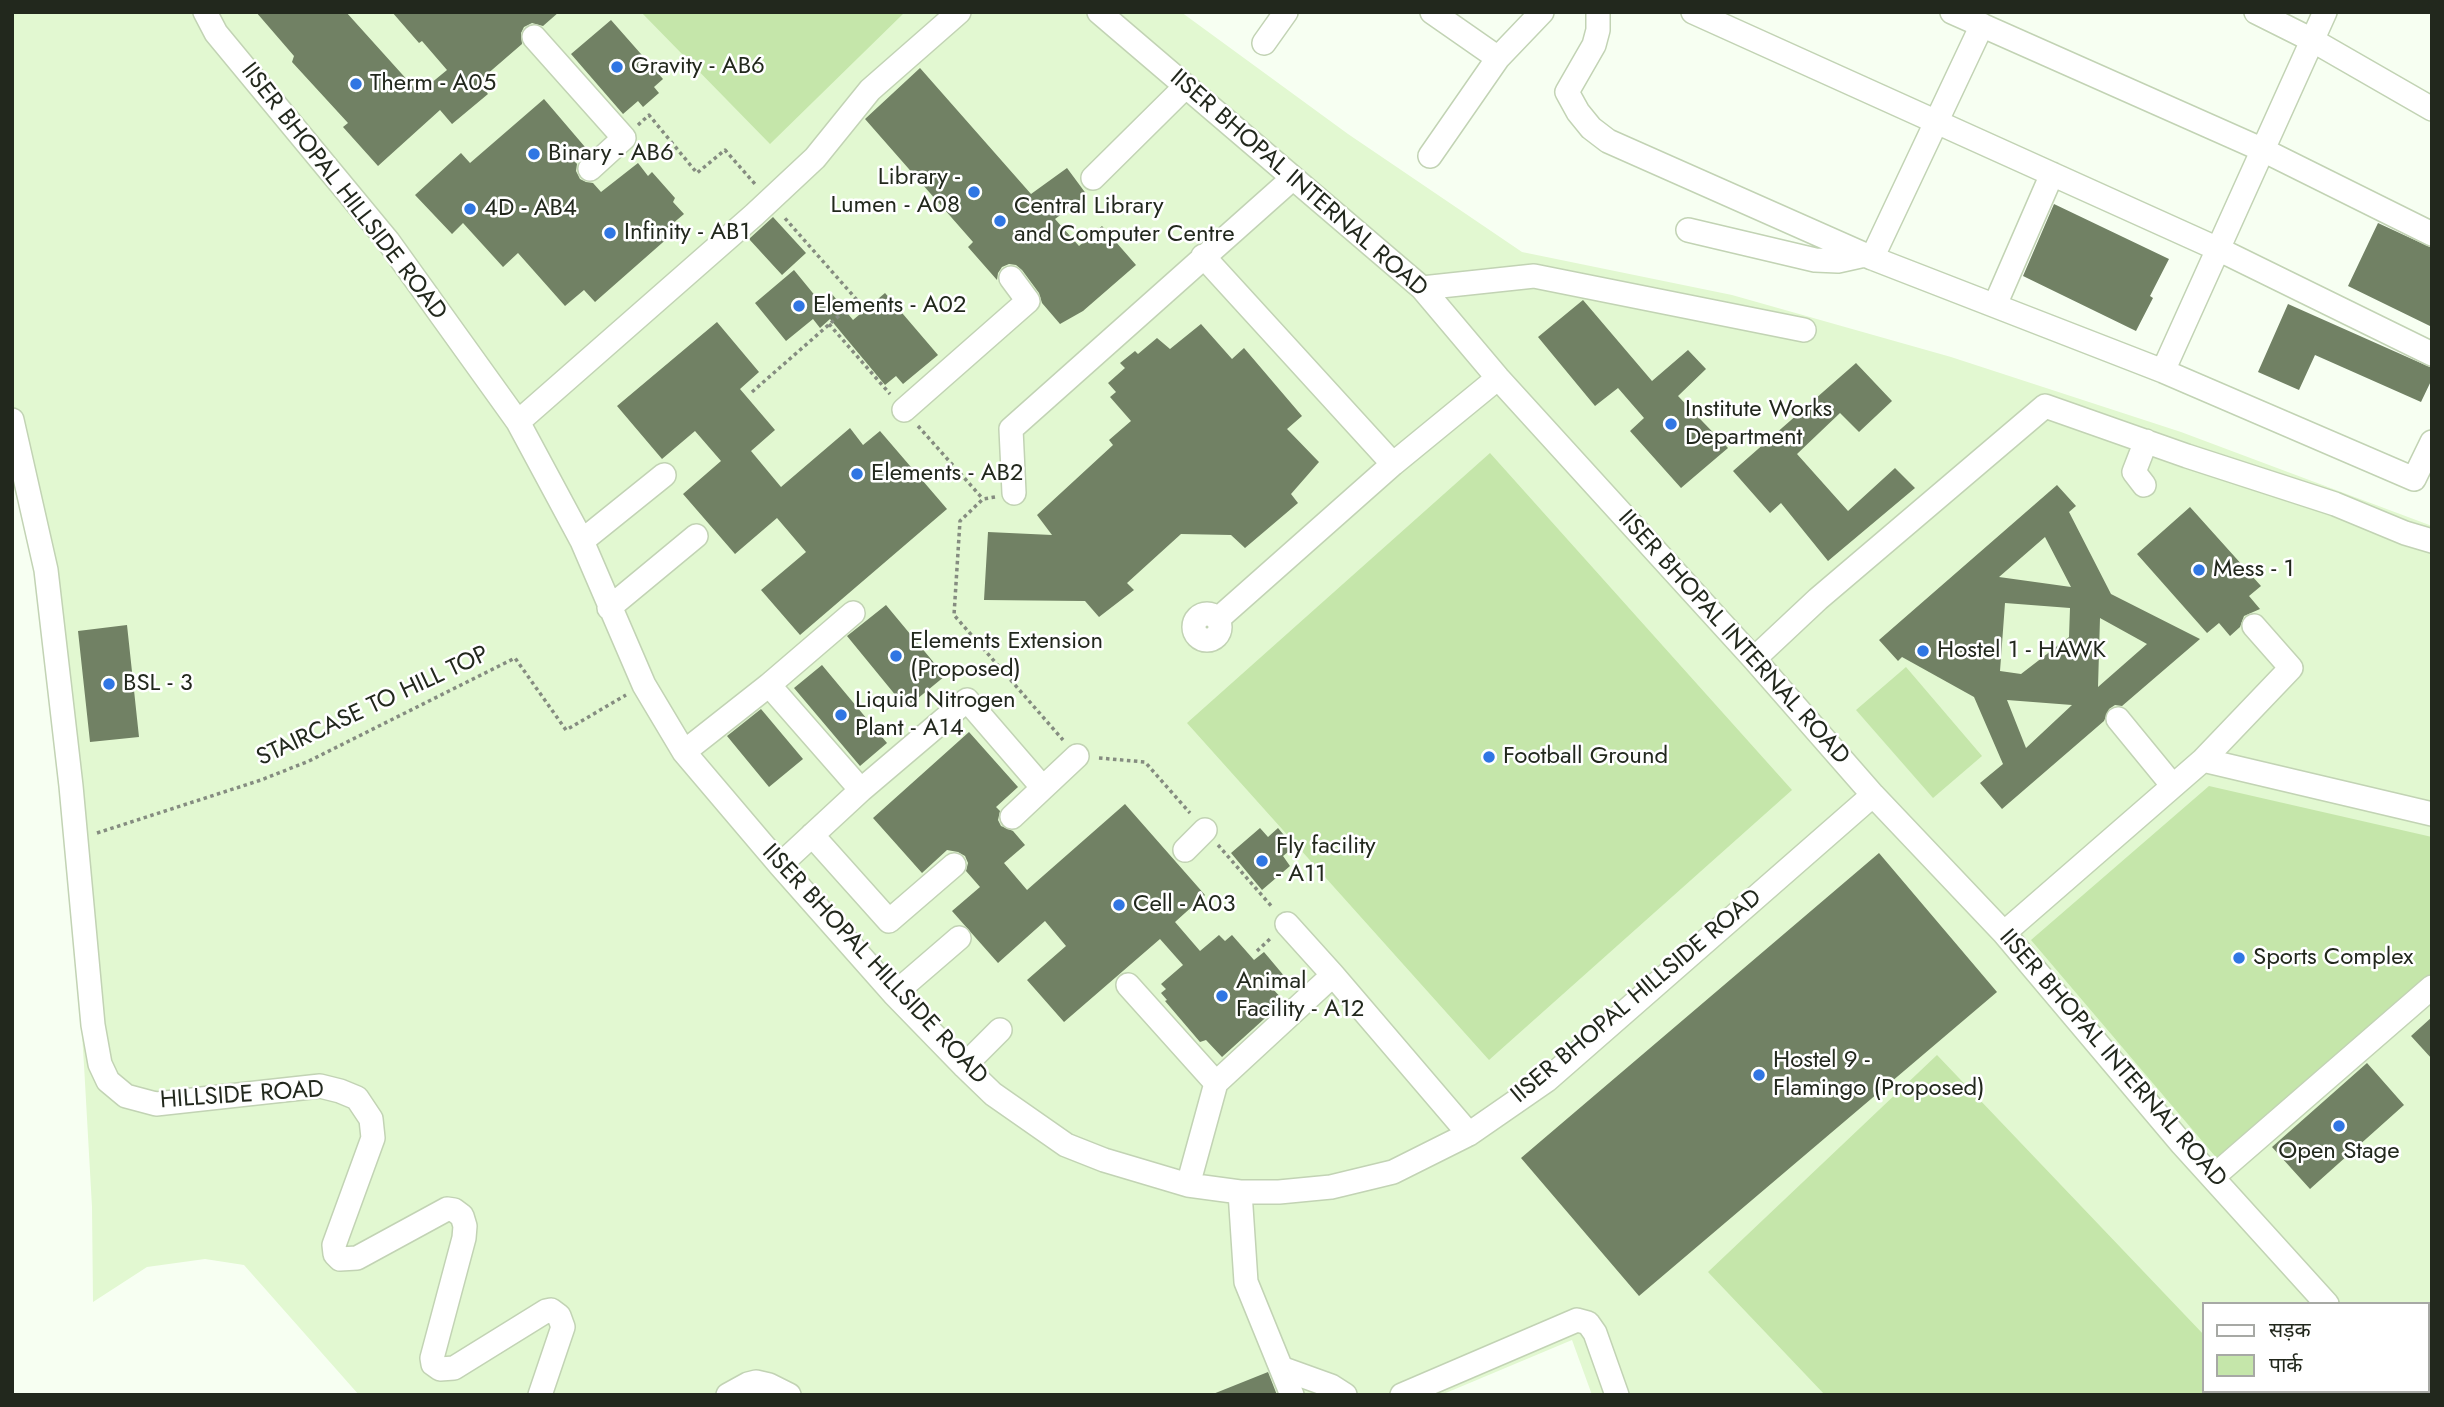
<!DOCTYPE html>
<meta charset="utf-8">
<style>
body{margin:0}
#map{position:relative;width:2444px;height:1407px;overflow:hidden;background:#f7fff2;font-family:Jost,"Noto Sans Devanagari",sans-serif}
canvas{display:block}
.frame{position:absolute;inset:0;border:14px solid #22281d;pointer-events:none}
.legend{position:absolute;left:2202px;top:1302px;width:228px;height:91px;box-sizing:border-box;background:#fff;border:2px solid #a7a9a5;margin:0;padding:9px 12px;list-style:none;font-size:21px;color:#22281d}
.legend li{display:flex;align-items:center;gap:14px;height:35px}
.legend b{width:35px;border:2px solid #a7a9a5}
</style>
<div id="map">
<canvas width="2444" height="1407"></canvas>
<div class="frame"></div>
<ul class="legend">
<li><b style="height:9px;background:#fff"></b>सड़क</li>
<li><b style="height:19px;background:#c5e6aa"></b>पार्क</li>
</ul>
</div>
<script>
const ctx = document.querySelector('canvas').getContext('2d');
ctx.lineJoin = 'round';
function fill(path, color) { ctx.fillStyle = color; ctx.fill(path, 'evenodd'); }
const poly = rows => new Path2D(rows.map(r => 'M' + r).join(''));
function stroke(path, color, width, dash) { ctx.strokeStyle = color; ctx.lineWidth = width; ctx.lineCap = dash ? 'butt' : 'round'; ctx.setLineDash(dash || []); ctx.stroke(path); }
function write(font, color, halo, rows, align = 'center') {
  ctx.font = font + ' Jost,sans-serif'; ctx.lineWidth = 5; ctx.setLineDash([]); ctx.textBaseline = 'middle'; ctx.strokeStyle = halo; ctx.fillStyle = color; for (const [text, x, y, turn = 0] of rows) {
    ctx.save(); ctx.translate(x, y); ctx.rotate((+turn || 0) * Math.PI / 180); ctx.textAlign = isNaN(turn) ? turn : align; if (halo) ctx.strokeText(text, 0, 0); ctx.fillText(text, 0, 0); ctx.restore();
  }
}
const built = poly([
 [12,12,1181,12,1348,134,1522,252,1732,295,1951,357,2181,432,2432,526,2432,1395,1592,1395,1572,1340,1441,1395,359,1395,244,1265,205,1259,147,1267,93,1302,92,1207,84,1065,76,944,65,828,38,583,12,453],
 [2204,1304,2428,1304,2428,1391,2204,1391]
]);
const green = poly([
 [641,12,905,12,770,144],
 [1490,453,1792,790,1489,1060,1187,723],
 [1906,667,1982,756,1933,798,1856,710],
 [2209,786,2432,837,2432,976,2220,1162,2031,940],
 [1937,1055,2204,1335,2204,1391,2258,1391,2261,1395,1825,1395,1708,1272]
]);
const building = poly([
 [256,12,346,12,419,93,447,70,422,41,419,43,392,12,559,12,543,26,532,23,524,27,521,33,522,44,478,82,488,94,452,124,440,110,378,166,343,127,348,123,292,62,294,56],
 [611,20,663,79,654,87,659,93,643,107,638,101,623,114,571,54],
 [920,68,1031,194,1067,168,1087,195,1055,219,1079,246,1102,226,1136,265,1083,311,1060,324,1042,303,1039,293,1022,270,1016,265,1009,264,1002,267,998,273,997,280,968,247,973,242,865,119],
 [544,99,585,147,572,158,577,164,576,171,580,179,586,182,593,183,601,192,638,163,648,176,652,172,675,198,673,202,684,214,665,230,670,236,595,302,584,290,565,306,518,253,503,267,463,223,452,234,415,195,461,153,470,163],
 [2054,204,2169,259,2150,296,2153,298,2136,331,2023,276],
 [773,217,806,253,782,275,749,239],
 [2378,223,2432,248,2432,327,2348,286],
 [794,270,821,303,832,294,853,320,885,293,938,355,903,384,896,376,885,385,830,319,820,328,813,319,786,341,755,303],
 [1583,300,1652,381,1688,350,1706,369,1678,396,1728,448,1681,488,1630,431,1644,418,1618,388,1595,406,1538,337],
 [2288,304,2432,368,2432,379,2421,402,2315,355,2299,390,2258,372],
 [717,322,759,372,740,389,775,430,751,451,781,487,850,428,863,445,880,431,947,509,800,635,761,590,806,552,777,518,735,554,683,494,721,461,695,431,662,459,617,406],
 [1201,324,1232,359,1244,348,1302,416,1287,429,1319,462,1291,494,1298,503,1245,548,1231,535,1181,534,1127,583,1134,590,1099,617,1085,601,984,600,988,532,1052,535,1037,515,1113,445,1109,440,1131,421,1110,397,1116,392,1108,383,1125,368,1120,363,1135,351,1138,354,1157,338,1170,349],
 [1856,363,1892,401,1859,432,1840,413,1797,454,1848,511,1895,468,1915,488,1828,561,1781,503,1770,513,1733,471],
 [2057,485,2076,506,2069,512,2111,594,2200,639,2122,706,2115,705,2109,709,2104,721,2002,809,1980,783,2003,764,1974,697,1902,657,1898,661,1879,640],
 [2045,537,2071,587,1999,577],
 [2005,603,2070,608,2069,637,2021,674,2000,671],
 [2100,618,2147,644,2098,687],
 [2007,700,2072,705,2026,748],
 [2190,507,2261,586,2249,596,2260,609,2244,616,2240,627,2230,636,2219,623,2207,633,2137,554],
 [886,605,945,676,906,708,847,636],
 [127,625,139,737,90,742,78,631],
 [822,665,887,743,860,766,794,688],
 [761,709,803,759,769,787,727,736],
 [969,732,1018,787,996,807,1000,811,998,820,1001,826,1013,831,1025,845,1004,863,1027,890,1125,804,1205,895,1175,922,1200,951,1219,935,1225,941,1232,935,1254,960,1264,952,1285,977,1272,988,1284,1001,1222,1057,1206,1040,1200,1042,1165,1001,1167,1000,1161,993,1166,989,1161,984,1183,965,1160,939,1064,1022,1027,980,1066,946,1045,921,998,963,952,911,980,887,966,871,968,863,965,856,958,852,947,850,922,873,873,818],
 [1260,828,1268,837,1278,828,1294,847,1283,856,1290,866,1262,890,1231,853],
 [1879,853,1997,992,1639,1296,1521,1158],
 [2432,1017,2432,1059,2411,1036],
 [2367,1063,2404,1105,2310,1189,2272,1147],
 [1268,1372,1277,1395,1214,1395,1213,1394]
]);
const path = poly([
 [638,125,649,115,697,173,725,150,755,184],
 [829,324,890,394],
 [752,392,857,300,783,216],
 [918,426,983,499],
 [995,497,983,499,960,521,954,615,1063,740],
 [1099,758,1145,762,1190,813],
 [97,833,261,780,309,761,515,658,566,730,626,695],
 [1218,845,1273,908],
 [1257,951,1271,938]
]);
const minor = poly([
 [205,12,216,33,388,241,518,422,582,541,644,685,684,752,780,865,894,994,964,1066,993,1094,1066,1145,1104,1160,1188,1185,1240,1192,1279,1192,1331,1187,1393,1172,1469,1134,1547,1080,1873,795],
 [1099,12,1422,288,1498,378,1754,659,1873,795,2004,933,2182,1144,2327,1304],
 [1432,12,1498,58],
 [1598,12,1598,30,1594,45,1567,92,1578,112,1591,128,1608,141,1872,258,2163,371,2414,479,2432,442],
 [1693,12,2218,249,2432,354],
 [1952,12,2263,150,2432,234],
 [2256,12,2312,40,2432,109],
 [534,37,624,138,590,169],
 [1264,43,1286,12],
 [1430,156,1498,58,1542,12],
 [1093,178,1186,86],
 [1688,230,1815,260,1838,261,1865,255],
 [1203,256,1393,464],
 [1872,258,1982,25],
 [1422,288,1534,276,1804,330],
 [1995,305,2052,174],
 [2163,371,2325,12],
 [904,410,1028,301,1011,278],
 [12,420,46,570,71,786,93,1025,100,1064,108,1081,126,1096,156,1104,320,1086,340,1091,357,1098,371,1119,373,1138,334,1245,335,1254,340,1259,357,1258,447,1209,454,1210,462,1216,465,1226,464,1238,432,1358,433,1364,440,1369,454,1368,546,1311,551,1310,559,1316,563,1327,540,1395],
 [518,422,754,215,815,158,870,90,959,12],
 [2144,485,2134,472,2146,441],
 [1014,493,1011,429,1293,178],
 [582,541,664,475],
 [609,608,696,536],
 '1194 627a13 13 0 1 1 26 0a13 13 0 1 1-26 0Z',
 [1218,619,1393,464,1498,378],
 [1754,659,1818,599,2045,406,2187,456,2335,504,2405,533,2432,541],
 [769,685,861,790],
 [2118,719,2173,786],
 [684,752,769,685,853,613],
 [2203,760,2291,668,2254,626],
 [1012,817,1077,756],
 [812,835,889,921,954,865],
 [1185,850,1205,830],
 [780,865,861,790,967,700,1043,788],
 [1287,924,1333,975],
 [2004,933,2203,760,2432,814],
 [1128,985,1216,1083],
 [894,994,959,938],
 [964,1066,1000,1030],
 [2213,1177,2432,987],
 [1188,1185,1216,1083,1333,975,1469,1134],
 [1240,1192,1246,1282,1292,1395],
 [1281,1368,1331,1386,1345,1395],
 [2407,1391,2411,1395],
 [728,1395,748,1384,756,1382,769,1385,789,1395],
 [1402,1395,1577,1320,1588,1323,1595,1333,1617,1395]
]);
const markers = [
 [617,67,7,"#3076e3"],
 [356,84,7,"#3076e3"],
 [534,154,7,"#3076e3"],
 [974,192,7,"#3076e3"],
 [470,209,7,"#3076e3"],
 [1000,221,7,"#3076e3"],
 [610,233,7,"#3076e3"],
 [799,306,7,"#3076e3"],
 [1671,424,7,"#3076e3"],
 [857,474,7,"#3076e3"],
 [2199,570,7,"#3076e3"],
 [1923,651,7,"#3076e3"],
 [896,656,7,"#3076e3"],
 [109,684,7,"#3076e3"],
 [841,715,7,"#3076e3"],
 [1489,757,7,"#3076e3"],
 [1262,861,7,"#3076e3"],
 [1119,905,7,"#3076e3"],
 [2239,958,7,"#3076e3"],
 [1222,996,7,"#3076e3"],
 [1759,1075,7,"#3076e3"],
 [2339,1126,7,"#3076e3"]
];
const poiNames = [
 ["Gravity - AB6",631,67],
 ["Therm - A05",370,84],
 ["Binary - AB6",548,154],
 ["Library -",960,178,"right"],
 ["Lumen - A08",960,206,"right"],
 ["Central Library",1014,207],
 ["and Computer Centre",1014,235],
 ["4D - AB4",484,209],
 ["Infinity - AB1",624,233],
 ["Elements - A02",813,306],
 ["Institute Works",1685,410],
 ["Department",1685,438],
 ["Elements - AB2",871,474],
 ["Mess - 1",2213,570],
 ["Elements Extension",910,642],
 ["(Proposed)",910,670],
 ["Hostel 1 - HAWK",1937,651],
 ["BSL - 3",123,684],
 ["Liquid Nitrogen",855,701],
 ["Plant - A14",855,729],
 ["Football Ground",1503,757],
 ["Fly facility",1276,847],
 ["- A11",1276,875],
 ["Cell - A03",1133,905],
 ["Sports Complex",2253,958],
 ["Animal",1236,982],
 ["Facility - A12",1236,1010],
 ["Hostel 9 -",1773,1061],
 ["Flamingo (Proposed)",1773,1089],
 ["Open Stage",2339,1152,"center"]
];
const streetNames = [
 ["IISER BHOPAL INTERNAL ROAD",1298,184,41],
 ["IISER BHOPAL HILLSIDE ROAD",343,192,52],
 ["IISER BHOPAL INTERNAL ROAD",1733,638,48],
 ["STAIRCASE TO HILL TOP",373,707,-25],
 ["IISER BHOPAL HILLSIDE ROAD",874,965,47],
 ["IISER BHOPAL HILLSIDE ROAD",1637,997,-40],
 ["IISER BHOPAL INTERNAL ROAD",2112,1059,49],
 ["HILLSIDE ROAD",242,1096,-4]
];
fill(built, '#e2f8d1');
fill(green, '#c5e6aa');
fill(building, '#718164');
stroke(minor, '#c2d3b4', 26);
stroke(path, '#858c80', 3.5, [3.5, 3.5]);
stroke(minor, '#fff', 23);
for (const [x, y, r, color] of markers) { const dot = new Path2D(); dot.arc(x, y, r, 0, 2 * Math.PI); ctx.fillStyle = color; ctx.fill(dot); stroke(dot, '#fff', 2.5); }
write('24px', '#22281d', '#fff', poiNames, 'left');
write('24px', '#22281d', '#fff', streetNames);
</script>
